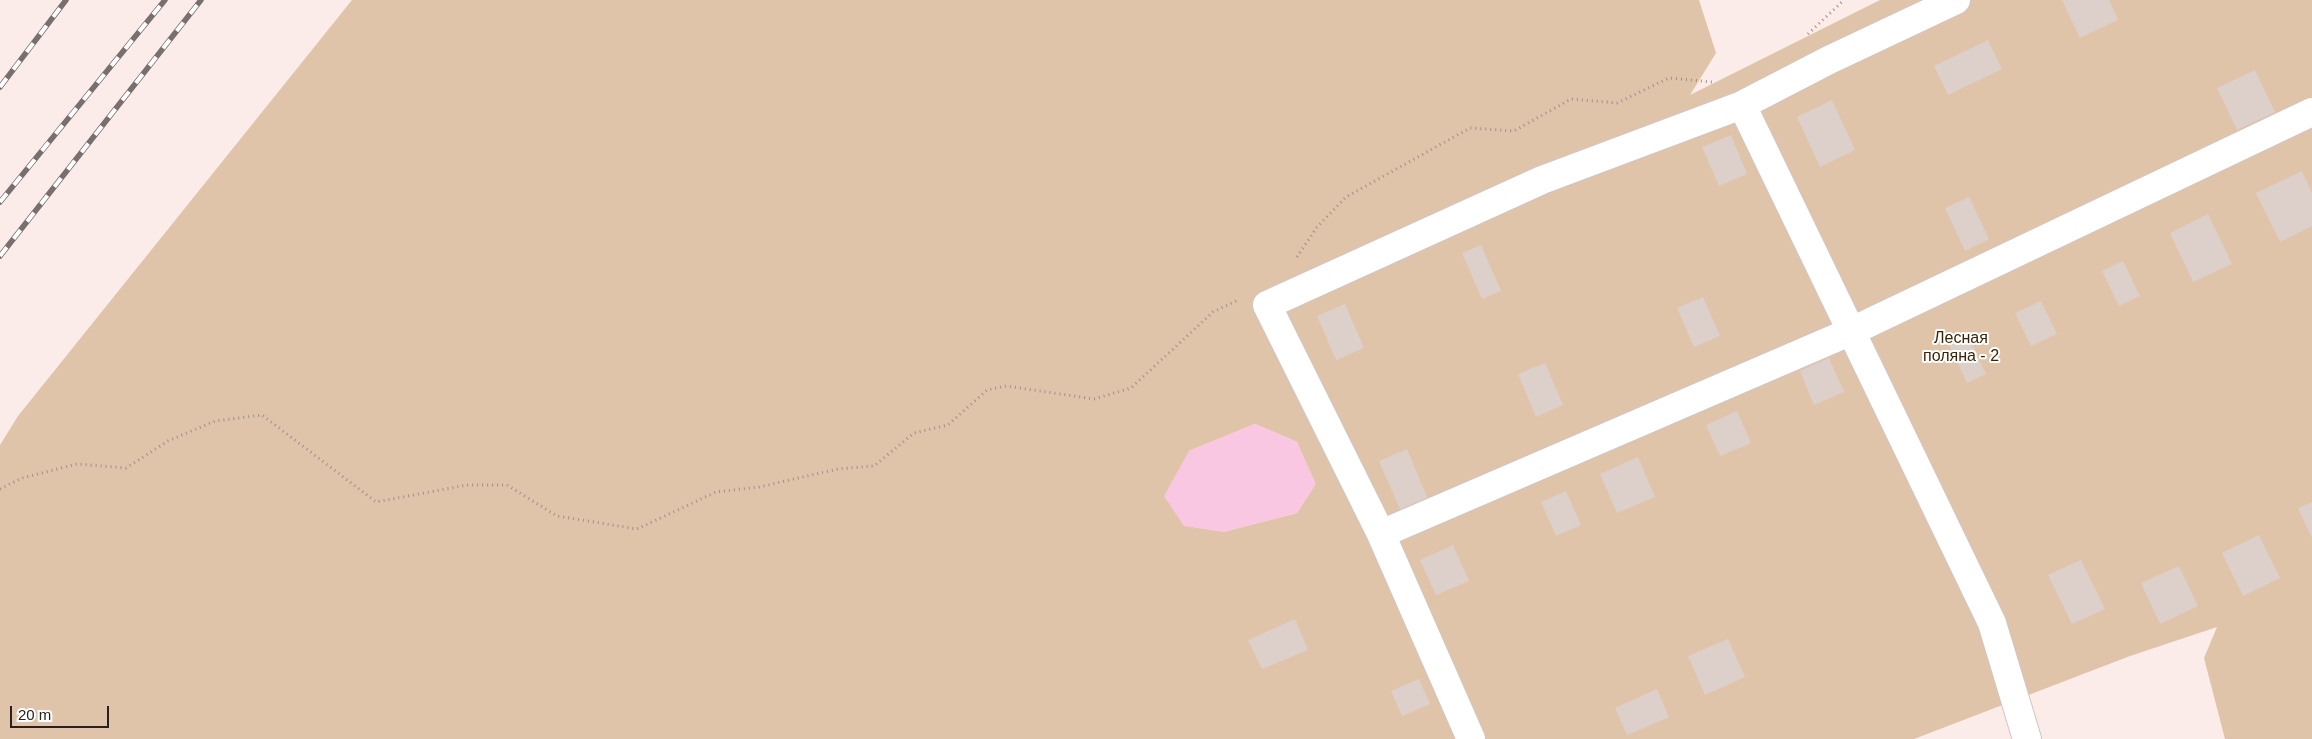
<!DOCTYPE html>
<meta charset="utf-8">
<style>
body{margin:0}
#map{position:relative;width:2312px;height:739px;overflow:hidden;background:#fbebe9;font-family:Helvetica,sans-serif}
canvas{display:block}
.scale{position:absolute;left:10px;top:706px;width:99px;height:22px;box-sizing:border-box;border:2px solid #272121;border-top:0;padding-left:6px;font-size:15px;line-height:18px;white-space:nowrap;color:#272121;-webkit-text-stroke:4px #fff;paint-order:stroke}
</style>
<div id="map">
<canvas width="2312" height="739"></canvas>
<div class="scale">20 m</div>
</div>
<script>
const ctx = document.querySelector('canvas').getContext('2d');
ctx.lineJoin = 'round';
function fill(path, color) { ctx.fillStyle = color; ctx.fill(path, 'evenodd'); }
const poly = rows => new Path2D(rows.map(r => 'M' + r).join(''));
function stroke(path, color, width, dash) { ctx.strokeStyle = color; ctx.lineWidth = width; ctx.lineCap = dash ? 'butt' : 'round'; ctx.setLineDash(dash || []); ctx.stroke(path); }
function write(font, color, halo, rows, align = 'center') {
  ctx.font = font + ' Helvetica,sans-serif'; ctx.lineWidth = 4; ctx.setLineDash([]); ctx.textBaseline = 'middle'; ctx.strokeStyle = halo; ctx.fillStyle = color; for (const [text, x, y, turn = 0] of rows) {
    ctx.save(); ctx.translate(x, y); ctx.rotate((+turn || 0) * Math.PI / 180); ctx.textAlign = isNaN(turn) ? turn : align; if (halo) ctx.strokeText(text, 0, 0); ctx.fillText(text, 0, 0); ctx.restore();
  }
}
const green = poly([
 [352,0,1699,0,1716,53,1690,95,1880,0,2312,0,2312,739,2225,739,2204,658,2217,627,2130,656,1914,739,0,739,0,445,18,416],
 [1255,424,1297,442,1315,484,1297,513,1223,532,1189,451]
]);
const water = poly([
 [1255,424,1297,442,1316,484,1297,513,1223,532,1184,526,1164,496,1189,451]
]);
const building = poly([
 [2062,0,2109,0,2118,20,2080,38],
 [1988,40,2002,69,1948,95,1934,66],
 [2255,70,2275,112,2237,130,2217,88],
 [1832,100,1855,150,1820,167,1797,117],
 [1731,135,1747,174,1719,186,1702,147],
 [2302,171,2312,193,2312,226,2280,242,2256,193],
 [1969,197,1989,239,1965,251,1945,208],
 [2208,214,2232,264,2193,282,2170,233],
 [1481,245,1501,291,1482,299,1462,253],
 [2123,261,2140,296,2119,306,2102,271],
 [1703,297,1720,336,1694,347,1677,308],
 [2041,301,2057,334,2031,346,2015,313],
 [1345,304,1364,348,1336,360,1317,316],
 [1967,334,1986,374,1967,383,1948,343],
 [1829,358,1844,392,1814,405,1800,371],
 [1545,363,1563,405,1536,417,1518,374],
 [1737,411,1751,443,1720,456,1706,425],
 [1407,449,1428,499,1401,511,1379,461],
 [1638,457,1655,497,1617,513,1600,474],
 [1566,491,1581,525,1556,536,1541,502],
 [2312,502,2312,538,2298,508],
 [2259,535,2280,578,2243,596,2222,553],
 [1453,545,1469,581,1436,595,1420,560],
 [2081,560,2105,609,2072,624,2048,575],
 [2179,566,2198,606,2160,624,2141,583],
 [1295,619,1308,650,1262,669,1248,640],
 [1728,639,1745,677,1705,695,1688,656],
 [1419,679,1430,704,1402,716,1391,691],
 [1657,689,1669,717,1627,735,1615,708]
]);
const path = poly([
 [1808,34,1844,0],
 [1297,257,1317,227,1346,197,1470,128,1514,131,1571,99,1617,103,1669,78,1712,82],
 [0,489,22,478,77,464,126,468,168,441,215,421,262,415,376,502,467,485,507,485,557,516,637,529,716,492,759,487,838,469,874,466,914,433,948,425,987,390,1006,386,1094,399,1131,388,1213,312,1238,300]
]);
const minor = poly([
 [1742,105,1992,623,2027,739],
 [1381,534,1852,331,2312,112],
 [1471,739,1381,534,1267,305,1542,180,1742,105,1829,60,1956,0]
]);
const rail = poly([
 [0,87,66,0],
 [0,202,165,0],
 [0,256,201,0]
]);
const parkNames = [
 ["Лесная",1961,339],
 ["поляна - 2",1961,357]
];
fill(green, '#e0c4a9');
fill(water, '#fac7e2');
fill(building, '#ddcfc9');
stroke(minor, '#d3c4c2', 30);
stroke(path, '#9c908f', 3, [1, 4]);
stroke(minor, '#fff', 28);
stroke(rail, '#786f6e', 5.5);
stroke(rail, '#fff', 4, [11]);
write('16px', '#3e2405', '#fff', parkNames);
</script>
